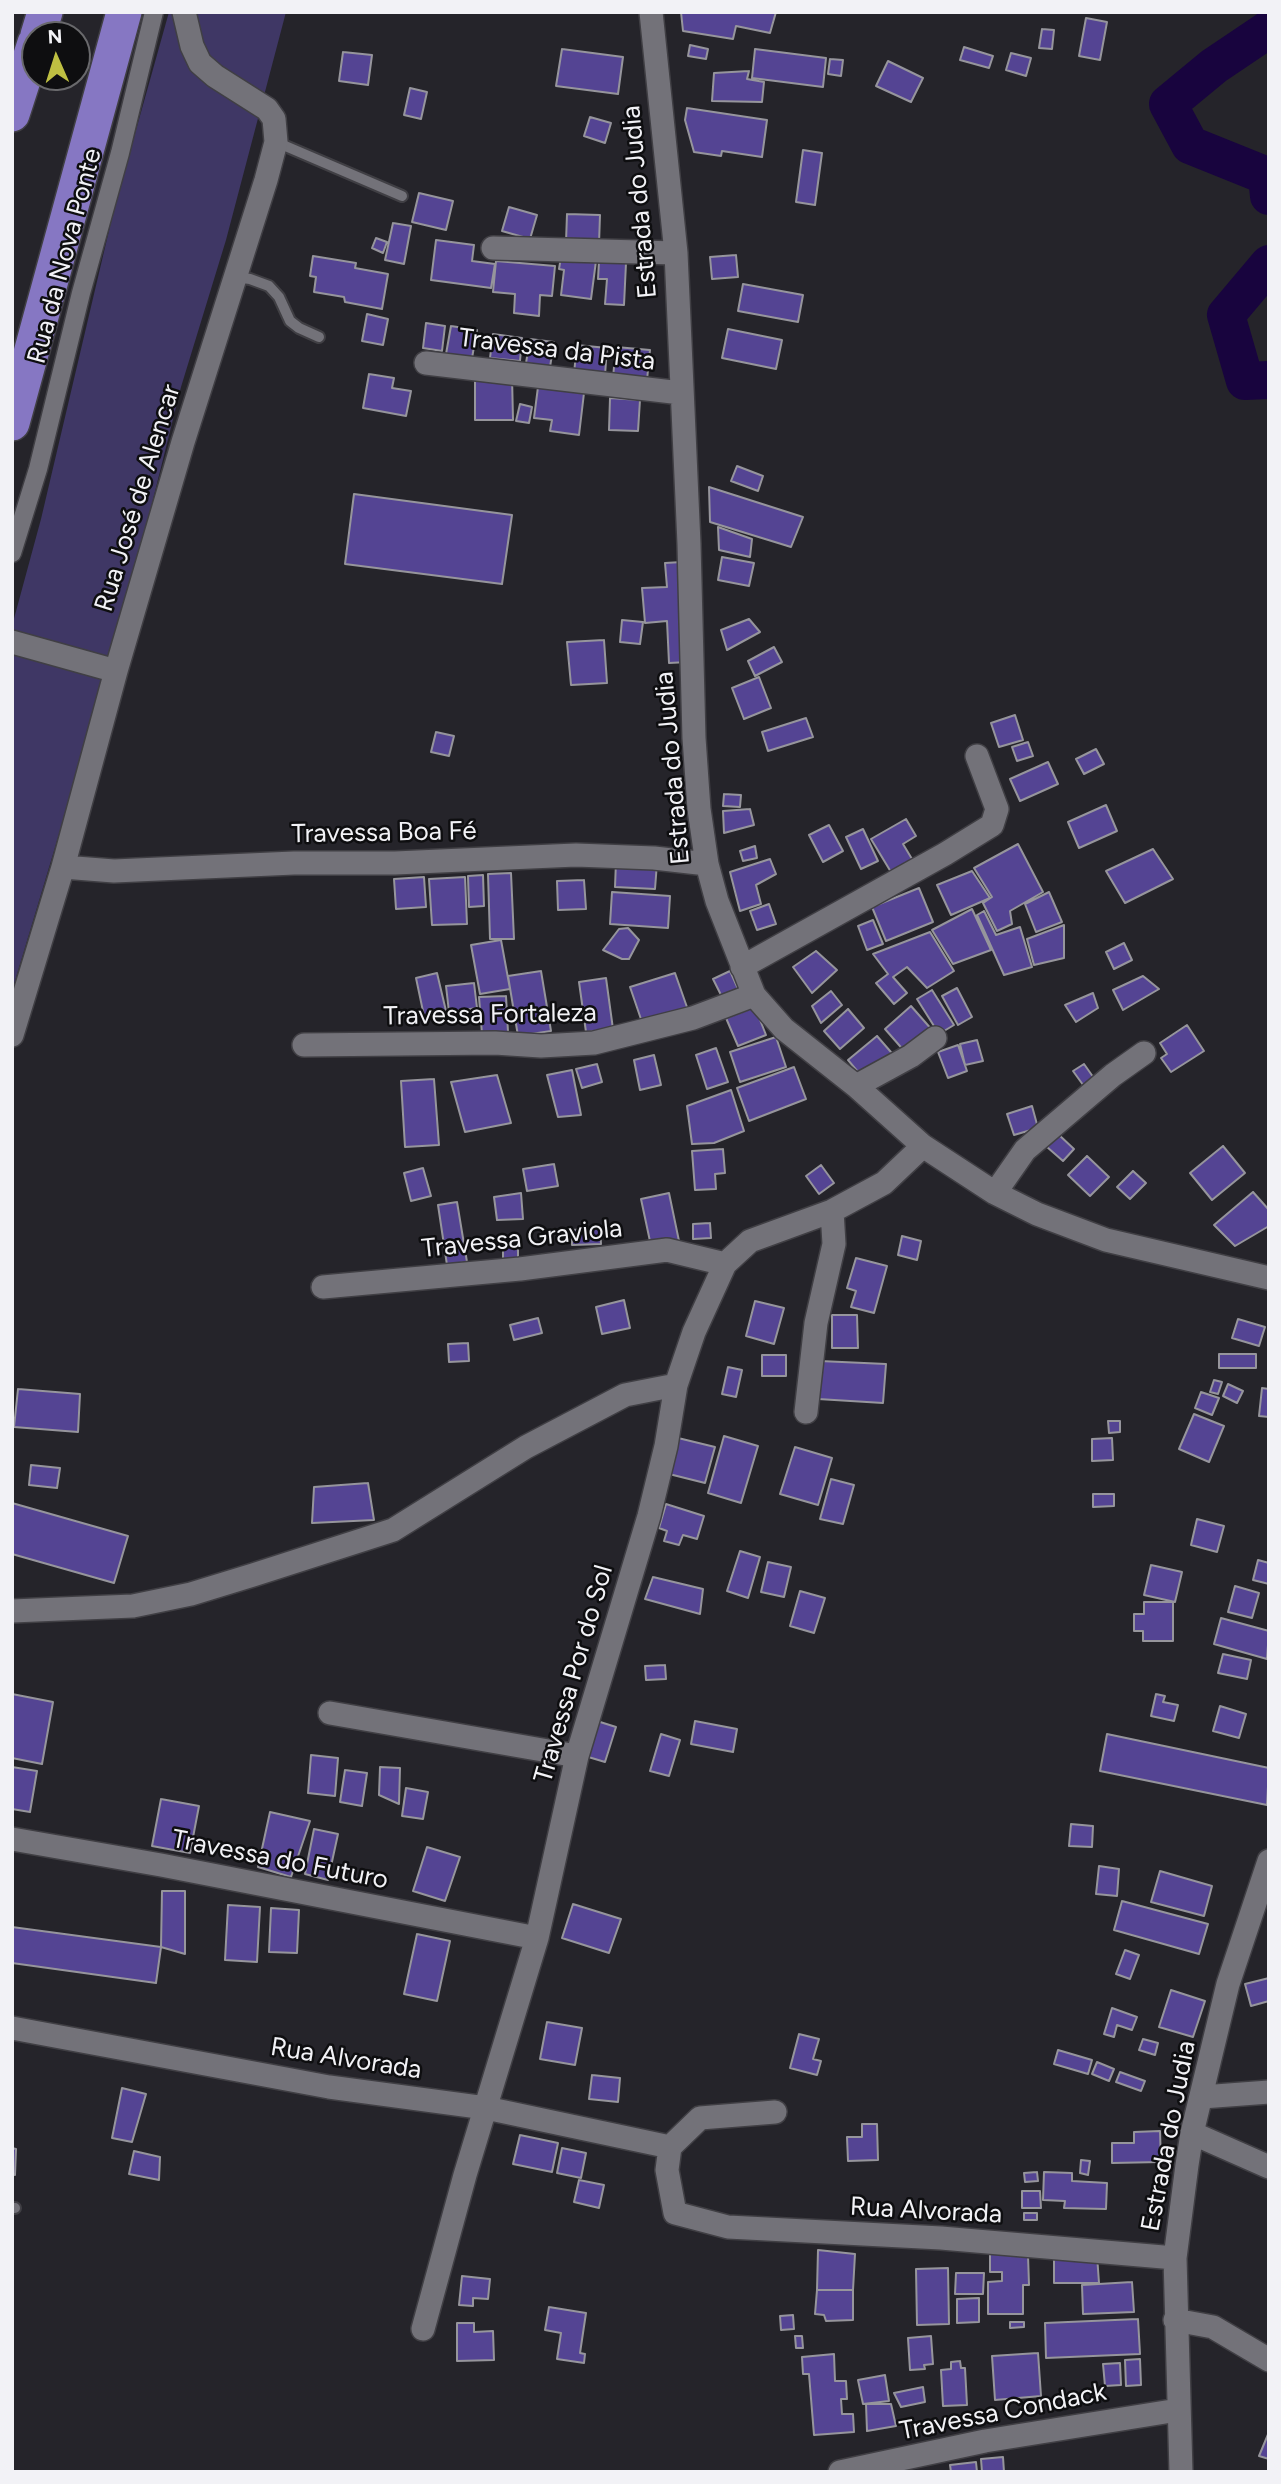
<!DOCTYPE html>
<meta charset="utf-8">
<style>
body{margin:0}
#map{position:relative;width:1281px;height:2484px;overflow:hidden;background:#25242a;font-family:Figtree,sans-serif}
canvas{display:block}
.frame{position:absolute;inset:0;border:14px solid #f2f2f6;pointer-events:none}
.north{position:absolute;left:21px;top:21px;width:70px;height:70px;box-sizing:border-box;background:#0e0e10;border:2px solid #69696c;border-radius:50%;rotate:357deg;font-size:19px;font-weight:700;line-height:28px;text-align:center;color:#f2f2f6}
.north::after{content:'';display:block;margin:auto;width:24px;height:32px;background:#bebf42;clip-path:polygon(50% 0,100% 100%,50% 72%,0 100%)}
</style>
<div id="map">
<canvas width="1281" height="2484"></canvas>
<div class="frame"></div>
<div class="north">N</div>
</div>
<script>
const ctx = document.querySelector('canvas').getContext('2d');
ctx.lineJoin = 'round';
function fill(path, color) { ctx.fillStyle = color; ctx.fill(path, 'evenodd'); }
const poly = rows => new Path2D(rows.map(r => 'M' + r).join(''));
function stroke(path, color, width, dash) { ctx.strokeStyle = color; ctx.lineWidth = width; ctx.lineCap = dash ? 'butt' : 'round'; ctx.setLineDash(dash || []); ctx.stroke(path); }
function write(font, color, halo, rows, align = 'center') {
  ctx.font = font + ' Figtree,sans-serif'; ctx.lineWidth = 5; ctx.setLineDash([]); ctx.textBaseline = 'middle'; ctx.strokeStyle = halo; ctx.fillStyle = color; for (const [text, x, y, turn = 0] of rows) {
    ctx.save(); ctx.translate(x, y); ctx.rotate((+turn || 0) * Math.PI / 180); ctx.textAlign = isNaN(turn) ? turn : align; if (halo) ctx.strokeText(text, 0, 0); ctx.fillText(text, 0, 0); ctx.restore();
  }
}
const green = poly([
 [169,12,286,12,226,240,181,387,122,624,12,991,12,626,41,519,115,205]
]);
const river = poly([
 [1269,29,1214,66,1168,104,1190,145,1267,176,1269,196],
 [1269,264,1226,315,1245,381,1269,380]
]);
const building = poly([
 [681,12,776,12,770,33,736,26,733,39,683,31,681,12],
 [1086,18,1107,22,1100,60,1079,56,1086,18],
 [1042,29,1054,30,1052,49,1039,48,1042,29],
 [690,45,708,49,706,59,688,56,690,45],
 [964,47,993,56,989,68,960,60,964,47],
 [562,49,623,57,618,94,556,86,562,49],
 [755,49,826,58,823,87,752,78,755,49],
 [343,52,372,55,368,85,339,81,343,52],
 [1011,53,1031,58,1026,76,1006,70,1011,53],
 [830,59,843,60,841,76,828,74,830,59],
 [888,61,923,78,911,102,876,86,888,61],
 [749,71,747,79,764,82,762,102,712,101,714,73,749,71],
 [410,88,427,92,421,119,404,115,410,88],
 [687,108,767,120,762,157,722,151,721,156,694,152,685,120,687,108],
 [590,117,611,123,605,143,584,136,590,117],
 [803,150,822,153,815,205,796,202,803,150],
 [419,193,453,201,446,230,412,222,419,193],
 [509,207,537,215,530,239,502,231,509,207],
 [567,214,600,215,599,244,566,242,567,214],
 [393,223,411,226,404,264,385,260,393,223],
 [376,238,387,242,383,253,372,248,376,238],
 [436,240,474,245,472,261,495,264,491,288,431,280,436,240],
 [736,255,738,277,712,279,710,257,736,255],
 [313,256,356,263,355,268,388,274,382,309,345,302,344,297,314,292,316,277,310,276,313,256],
 [561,257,596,261,591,299,561,295,564,270,559,269,561,257],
 [496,261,555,266,552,296,540,295,539,316,514,313,515,294,493,292,496,261],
 [599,261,626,263,624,305,605,304,607,279,598,279,599,261],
 [743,284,803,295,798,322,738,311,743,284],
 [367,314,388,319,383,345,362,341,367,314],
 [426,323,445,326,442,351,423,348,426,323],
 [451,326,477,330,472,358,446,354,451,326],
 [728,329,782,340,776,369,722,358,728,329],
 [493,334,522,338,520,361,490,358,493,334],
 [530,339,554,342,550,367,526,363,530,339],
 [577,345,607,348,605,375,574,373,577,345],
 [616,347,650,350,647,380,613,377,616,347],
 [475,372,512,376,513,420,475,420,475,372],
 [369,374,394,378,392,388,411,391,406,416,363,408,369,374],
 [538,387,584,393,579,435,550,431,552,420,534,418,538,387],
 [610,398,640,400,638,431,609,430,610,398],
 [520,404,532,407,529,423,516,421,520,404],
 [737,466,763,476,758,491,731,481,737,466],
 [709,487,803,517,791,547,710,522,709,487],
 [354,494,512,515,502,584,345,564,354,494],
 [718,527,752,539,750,557,719,550,718,527],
 [722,557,754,563,749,586,718,580,722,557],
 [682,562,688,662,669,663,667,621,645,623,642,588,667,587,665,563,682,562],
 [749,619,760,632,727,650,721,630,749,619],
 [622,620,643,622,640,644,620,642,622,620],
 [604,640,607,683,571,685,567,642,604,640],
 [774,647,782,662,755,676,748,661,774,647],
 [759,677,771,708,744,719,732,688,759,677],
 [1015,715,1023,740,999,747,991,723,1015,715],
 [806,718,813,737,768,751,762,732,806,718],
 [436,732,454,736,449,756,431,752,436,732],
 [1028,742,1033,756,1017,761,1012,747,1028,742],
 [1096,749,1104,764,1084,774,1076,759,1096,749],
 [1048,762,1058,784,1020,801,1010,779,1048,762],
 [724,794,741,795,740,807,723,806,724,794],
 [1106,805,1117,831,1079,848,1068,822,1106,805],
 [750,809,754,825,724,833,723,811,750,809],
 [906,819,916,836,903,844,915,864,894,877,871,839,906,819],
 [829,825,843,851,823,862,809,835,829,825],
 [863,829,878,861,861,869,846,837,863,829],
 [1018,844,1043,892,1010,911,1012,924,997,931,983,903,992,897,974,868,1018,844],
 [755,846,757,858,743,861,740,851,755,846],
 [1153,849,1173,879,1125,903,1106,871,1153,849],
 [770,859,776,874,756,885,761,904,740,911,730,872,770,859],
 [616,861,657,863,655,889,615,887,616,861],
 [972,871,990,898,951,915,937,885,972,871],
 [511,873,514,939,490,939,488,874,511,873],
 [483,875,484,906,469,907,468,876,483,875],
 [424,877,426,907,396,909,394,879,424,877],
 [465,877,467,924,432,925,429,879,465,877],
 [584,880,586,909,558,910,557,881,584,880],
 [919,888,933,922,886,941,872,907,919,888],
 [612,892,670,896,668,928,610,924,612,892],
 [1049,892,1062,922,1036,932,1025,904,1049,892],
 [769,904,776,924,757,930,750,911,769,904],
 [972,909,991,950,953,964,932,930,972,909],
 [984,911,996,935,1020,927,1032,967,1004,975,977,915,984,911],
 [873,920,883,944,867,950,858,926,873,920],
 [1064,925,1064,958,1034,965,1027,939,1064,925],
 [628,928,639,940,629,959,622,959,603,950,619,929,628,928],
 [930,932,954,971,927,988,907,967,893,977,907,993,894,1004,876,983,888,974,873,954,930,932],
 [501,940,510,989,480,994,471,945,501,940],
 [1124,943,1132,960,1114,969,1106,952,1124,943],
 [816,951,837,970,812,993,793,967,816,951],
 [541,971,551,1031,518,1036,508,976,541,971],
 [730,971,739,991,723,999,713,979,730,971],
 [437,973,446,1011,424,1016,416,978,437,973],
 [675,973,688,1010,643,1025,630,987,675,973],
 [1143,976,1159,989,1123,1010,1113,990,1143,976],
 [606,978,613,1029,586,1032,579,982,606,978],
 [474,983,477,1008,449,1012,446,986,474,983],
 [957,988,972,1017,958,1025,942,996,957,988],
 [932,990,954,1025,939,1034,917,999,932,990],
 [831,991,842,1005,821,1023,812,1006,831,991],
 [1093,993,1098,1008,1076,1022,1065,1005,1093,993],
 [506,996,508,1032,482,1034,479,997,506,996],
 [911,1006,933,1031,906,1053,885,1029,911,1006],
 [755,1007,766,1035,738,1046,726,1018,755,1007],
 [848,1009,864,1028,840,1049,824,1031,848,1009],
 [1187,1025,1204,1051,1171,1072,1161,1058,1167,1054,1160,1043,1187,1025],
 [877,1036,897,1059,863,1078,848,1060,877,1036],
 [776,1037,786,1067,740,1082,730,1052,776,1037],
 [977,1040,983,1061,965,1065,960,1044,977,1040],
 [958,1045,967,1071,948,1078,938,1052,958,1045],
 [716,1048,728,1082,707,1089,696,1055,716,1048],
 [654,1055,661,1085,640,1090,634,1060,654,1055],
 [597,1064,602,1082,582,1088,576,1069,597,1064],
 [1084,1064,1096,1081,1086,1089,1073,1071,1084,1064],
 [794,1067,806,1099,749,1121,737,1088,794,1067],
 [572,1070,581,1115,558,1117,547,1075,572,1070],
 [497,1075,511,1123,465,1132,451,1082,497,1075],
 [434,1079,439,1145,405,1147,401,1081,434,1079],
 [731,1090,744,1131,714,1143,692,1144,687,1106,731,1090],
 [1032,1106,1038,1128,1014,1135,1007,1114,1032,1106],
 [1058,1134,1074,1149,1063,1161,1047,1147,1058,1134],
 [1223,1146,1245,1173,1212,1200,1190,1173,1223,1146],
 [723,1149,725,1173,715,1174,716,1189,695,1190,692,1151,723,1149],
 [1087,1156,1109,1177,1090,1196,1068,1175,1087,1156],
 [554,1164,558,1186,527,1191,523,1169,554,1164],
 [821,1165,834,1183,819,1194,806,1176,821,1165],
 [423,1168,431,1196,411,1201,404,1173,423,1168],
 [1133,1171,1146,1183,1130,1199,1117,1187,1133,1171],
 [1253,1192,1269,1210,1269,1226,1235,1246,1214,1225,1253,1192],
 [521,1193,523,1219,497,1220,494,1197,521,1193],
 [669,1193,679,1241,651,1246,641,1199,669,1193],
 [457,1202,467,1262,447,1265,438,1205,457,1202],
 [710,1223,711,1238,693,1239,693,1224,710,1223],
 [600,1228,601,1244,572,1245,572,1230,600,1228],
 [902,1236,921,1241,917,1260,898,1255,902,1236],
 [503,1243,518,1243,518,1264,503,1264,503,1243],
 [856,1258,887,1266,874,1313,851,1307,856,1291,847,1288,856,1258],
 [624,1300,630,1328,602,1334,596,1307,624,1300],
 [755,1301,784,1308,774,1344,746,1336,755,1301],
 [832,1315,857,1315,858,1348,832,1348,832,1315],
 [538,1318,542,1333,514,1340,510,1325,538,1318],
 [1238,1319,1265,1327,1259,1346,1232,1338,1238,1319],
 [468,1343,469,1361,449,1362,448,1344,468,1343],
 [1219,1354,1256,1354,1256,1368,1219,1368,1219,1354],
 [762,1355,786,1355,786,1376,762,1376,762,1355],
 [820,1361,886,1364,883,1403,818,1399,820,1361],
 [728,1367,742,1370,736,1397,722,1394,728,1367],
 [1214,1380,1222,1382,1218,1394,1210,1392,1214,1380],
 [1228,1384,1243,1391,1237,1403,1223,1396,1228,1384],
 [1262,1388,1269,1389,1269,1417,1259,1416,1262,1388],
 [18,1389,80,1394,78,1432,14,1427,18,1389],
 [1201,1392,1219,1398,1212,1415,1195,1408,1201,1392],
 [1194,1414,1224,1426,1209,1462,1179,1449,1194,1414],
 [1108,1421,1120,1421,1120,1432,1109,1433,1108,1421],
 [724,1436,758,1446,741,1503,708,1493,724,1436],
 [674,1437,715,1447,705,1483,665,1473,674,1437],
 [1112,1438,1113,1460,1092,1461,1092,1439,1112,1438],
 [795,1447,832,1458,818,1505,780,1494,795,1447],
 [31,1465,60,1468,57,1488,29,1485,31,1465],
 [831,1479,854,1485,843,1524,820,1519,831,1479],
 [368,1483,374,1520,312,1523,314,1487,368,1483],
 [1093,1494,1114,1494,1114,1506,1093,1507,1093,1494],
 [12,1503,128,1536,114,1583,12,1554,12,1503],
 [666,1504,704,1516,697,1539,683,1535,679,1545,664,1541,667,1531,659,1528,666,1504],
 [1197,1519,1224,1526,1217,1552,1191,1545,1197,1519],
 [740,1551,760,1557,748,1598,727,1591,740,1551],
 [1258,1560,1269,1563,1269,1584,1253,1580,1258,1560],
 [768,1562,791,1567,784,1597,761,1592,768,1562],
 [1151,1565,1182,1572,1175,1602,1144,1595,1151,1565],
 [653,1577,703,1589,700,1614,645,1599,653,1577],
 [1235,1586,1259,1593,1252,1618,1228,1612,1235,1586],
 [800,1591,825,1598,814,1633,790,1626,800,1591],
 [1144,1602,1173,1602,1173,1641,1143,1641,1143,1631,1134,1631,1134,1614,1144,1614,1144,1602],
 [1221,1618,1269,1631,1267,1659,1214,1644,1221,1618],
 [1223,1654,1251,1660,1247,1679,1218,1673,1223,1654],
 [665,1665,666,1679,646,1680,645,1666,665,1665],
 [12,1694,53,1702,42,1764,12,1758,12,1694],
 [1156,1694,1165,1696,1163,1702,1178,1705,1174,1721,1151,1716,1156,1694],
 [1220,1706,1246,1714,1239,1738,1213,1731,1220,1706],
 [597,1721,616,1727,605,1762,585,1756,597,1721],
 [695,1721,737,1729,733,1752,691,1744,695,1721],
 [661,1734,680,1740,669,1776,650,1771,661,1734],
 [1107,1734,1269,1768,1267,1805,1100,1771,1107,1734],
 [311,1755,338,1758,335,1796,308,1793,311,1755],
 [12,1767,37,1771,30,1812,12,1809,12,1767],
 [380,1767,400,1768,399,1804,379,1795,380,1767],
 [345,1770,367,1773,362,1806,340,1802,345,1770],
 [406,1788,428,1792,423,1819,402,1816,406,1788],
 [161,1799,199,1806,190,1853,152,1846,161,1799],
 [270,1812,310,1821,291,1877,258,1867,270,1812],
 [1071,1824,1093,1826,1092,1847,1069,1846,1071,1824],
 [314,1829,338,1834,328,1880,305,1874,314,1829],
 [427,1847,460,1857,445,1901,413,1891,427,1847],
 [1099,1866,1119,1869,1117,1896,1096,1894,1099,1866],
 [1160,1871,1212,1886,1204,1916,1151,1902,1160,1871],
 [162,1891,185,1891,185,1954,161,1947,162,1891],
 [1122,1901,1208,1924,1199,1954,1114,1930,1122,1901],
 [573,1904,621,1919,609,1953,562,1938,573,1904],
 [228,1905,260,1907,257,1962,225,1960,228,1905],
 [271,1908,299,1910,297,1953,269,1952,271,1908],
 [12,1927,161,1947,156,1983,12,1963,12,1927],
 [417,1934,450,1941,437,2001,404,1994,417,1934],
 [1125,1950,1139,1955,1130,1979,1116,1974,1125,1950],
 [1269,1978,1269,2001,1251,2006,1245,1984,1269,1978],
 [1171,1990,1205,2001,1193,2037,1159,2027,1171,1990],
 [1112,2008,1137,2017,1132,2030,1117,2025,1114,2037,1104,2034,1112,2008],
 [547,2022,582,2028,575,2065,540,2059,547,2022],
 [799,2034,819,2039,813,2059,821,2061,817,2075,790,2068,799,2034],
 [1143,2039,1158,2043,1155,2055,1139,2050,1143,2039],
 [1058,2050,1092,2060,1088,2074,1054,2064,1058,2050],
 [1097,2062,1114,2069,1109,2081,1092,2074,1097,2062],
 [1120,2072,1145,2081,1141,2091,1116,2082,1120,2072],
 [592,2075,620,2078,618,2102,589,2099,592,2075],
 [122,2088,146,2094,132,2142,112,2138,122,2088],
 [862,2124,877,2124,878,2160,848,2161,847,2137,862,2137,862,2124],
 [1160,2131,1161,2162,1112,2163,1112,2143,1134,2143,1134,2132,1160,2131],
 [520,2135,558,2143,552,2172,513,2164,520,2135],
 [12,2148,16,2149,15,2175,12,2174,12,2148],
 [562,2148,586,2153,581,2178,557,2173,562,2148],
 [134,2151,160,2157,159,2180,129,2174,134,2151],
 [1081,2160,1090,2161,1088,2175,1080,2173,1081,2160],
 [1037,2172,1038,2181,1025,2182,1024,2173,1037,2172],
 [1044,2172,1072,2173,1072,2181,1107,2183,1106,2209,1064,2208,1065,2201,1043,2200,1044,2172],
 [579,2180,604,2185,599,2208,574,2202,579,2180],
 [1022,2191,1040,2191,1041,2208,1022,2208,1022,2191],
 [1024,2213,1037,2213,1037,2220,1024,2220,1024,2213],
 [990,2244,1028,2255,1029,2285,1023,2285,1023,2314,988,2314,988,2282,1002,2281,1002,2272,990,2272,990,2244],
 [818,2250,855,2254,853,2290,817,2290,818,2250],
 [1054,2251,1097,2255,1099,2283,1054,2283,1054,2251],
 [948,2268,949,2324,917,2325,916,2269,948,2268],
 [956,2273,984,2273,983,2294,955,2294,956,2273],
 [462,2276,490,2279,488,2299,473,2298,473,2306,459,2305,462,2276],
 [1132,2282,1134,2312,1083,2314,1082,2285,1132,2282],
 [817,2290,853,2290,853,2320,826,2321,824,2315,815,2314,817,2290],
 [979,2298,979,2322,957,2323,957,2299,979,2298],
 [549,2307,586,2313,580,2353,585,2354,584,2363,557,2359,561,2333,545,2330,549,2307],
 [793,2315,794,2329,781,2330,780,2316,793,2315],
 [1138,2319,1140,2354,1046,2358,1045,2323,1138,2319],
 [1010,2322,1024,2322,1024,2327,1010,2328,1010,2322],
 [457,2323,474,2323,474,2332,493,2331,494,2360,457,2361,457,2323],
 [795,2336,802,2336,803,2348,796,2348,795,2336],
 [931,2336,933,2364,924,2365,925,2369,910,2370,908,2338,931,2336],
 [1038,2353,1041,2396,995,2400,992,2356,1038,2353],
 [834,2354,835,2381,846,2381,847,2399,841,2399,842,2414,853,2414,854,2432,814,2435,809,2374,803,2374,802,2357,834,2354],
 [1140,2359,1141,2385,1126,2386,1125,2360,1140,2359],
 [960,2361,961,2368,965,2368,967,2405,943,2406,941,2370,951,2369,951,2362,960,2361],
 [1120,2363,1121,2385,1105,2386,1103,2364,1120,2363],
 [885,2375,889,2401,863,2404,858,2380,885,2375],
 [923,2387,925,2402,901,2407,894,2393,923,2387],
 [866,2404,891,2404,896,2426,867,2431,866,2404],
 [1269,2432,1269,2459,1259,2456,1269,2432],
 [1003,2457,1004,2472,982,2472,981,2459,1003,2457],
 [976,2462,977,2472,951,2472,950,2465,976,2462]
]);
const service = poly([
 [276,142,402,196],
 [236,277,250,279,269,286,279,297,290,321,299,328,319,337],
 [12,2208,15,2208]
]);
const pedestrian = poly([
 [12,553,38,469,81,293,120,153,154,12]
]);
const minor = poly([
 [651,12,676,253,689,544,694,738,699,809,707,864,717,901,754,995,784,1029,856,1086,923,1146,995,1193,1037,1214,1106,1240,1269,1278],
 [493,248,676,253],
 [426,363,681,393],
 [12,642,116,671],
 [63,867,114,871,294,863,395,863,576,855,654,858,707,864],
 [742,967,945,854,992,825,997,809,977,756],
 [12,1035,63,867,116,671,183,442,266,180,276,142,274,119,267,109,215,76,200,63,192,46,184,12],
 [304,1045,495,1043,541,1046,594,1043,693,1018,754,995],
 [856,1086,911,1056,935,1038],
 [995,1193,1025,1150,1113,1075,1144,1053],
 [323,1287,520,1269,667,1250,725,1264],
 [806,1412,816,1323,834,1244,832,1211],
 [12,1611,133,1606,191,1594,253,1575,393,1530,526,1447,625,1395,676,1385],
 [330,1713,577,1756],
 [12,1839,161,1865,537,1938],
 [12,2028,329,2087,486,2108,670,2147],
 [1202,2097,1269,2092],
 [775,2112,700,2118,670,2147,667,2170,675,2213,728,2227,941,2238,1175,2258],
 [1192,2133,1269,2167],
 [1175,2320,1213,2327,1269,2360],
 [423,2329,465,2175,537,1938,577,1756,649,1516,666,1446,676,1385,694,1332,725,1264,750,1241,832,1211,884,1183,923,1146],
 [840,2472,985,2441,1178,2410],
 [1181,2472,1175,2258,1187,2165,1192,2133,1228,1984,1269,1861]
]);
const primary = poly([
 [38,35,45,12],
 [12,114,35,43],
 [12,423,124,12]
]);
const streetNames = [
 ["Estrada do Judia",640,202,-95],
 ["Rua da Nova Ponte",65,256,-75],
 ["Travessa da Pista",557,350,7],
 ["Rua José de Alencar",138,498,-73],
 ["Estrada do Judia",673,768,-95],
 ["Travessa Boa Fé",384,833,-1],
 ["Travessa Fortaleza",490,1015,-1],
 ["Travessa Graviola",522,1239,-6],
 ["Travessa Por do Sol",574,1674,-74],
 ["Travessa do Futuro",280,1860,11],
 ["Rua Alvorada",346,2059,9],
 ["Estrada do Judia",1169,2136,-79],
 ["Rua Alvorada",926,2211,3],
 ["Travessa Condack",1003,2412,-11]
];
fill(green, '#3f3765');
stroke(river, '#18043e', 38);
fill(building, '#544493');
stroke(building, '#96959c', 2);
stroke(service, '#403f44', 14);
stroke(pedestrian, '#403f44', 21);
stroke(minor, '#403f44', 26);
stroke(primary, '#403f44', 38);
stroke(service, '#737279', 10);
stroke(pedestrian, '#737279', 18);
stroke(minor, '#737279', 23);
stroke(primary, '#8677c3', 35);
write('26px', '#f2f2f6', '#0e0e10', streetNames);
</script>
